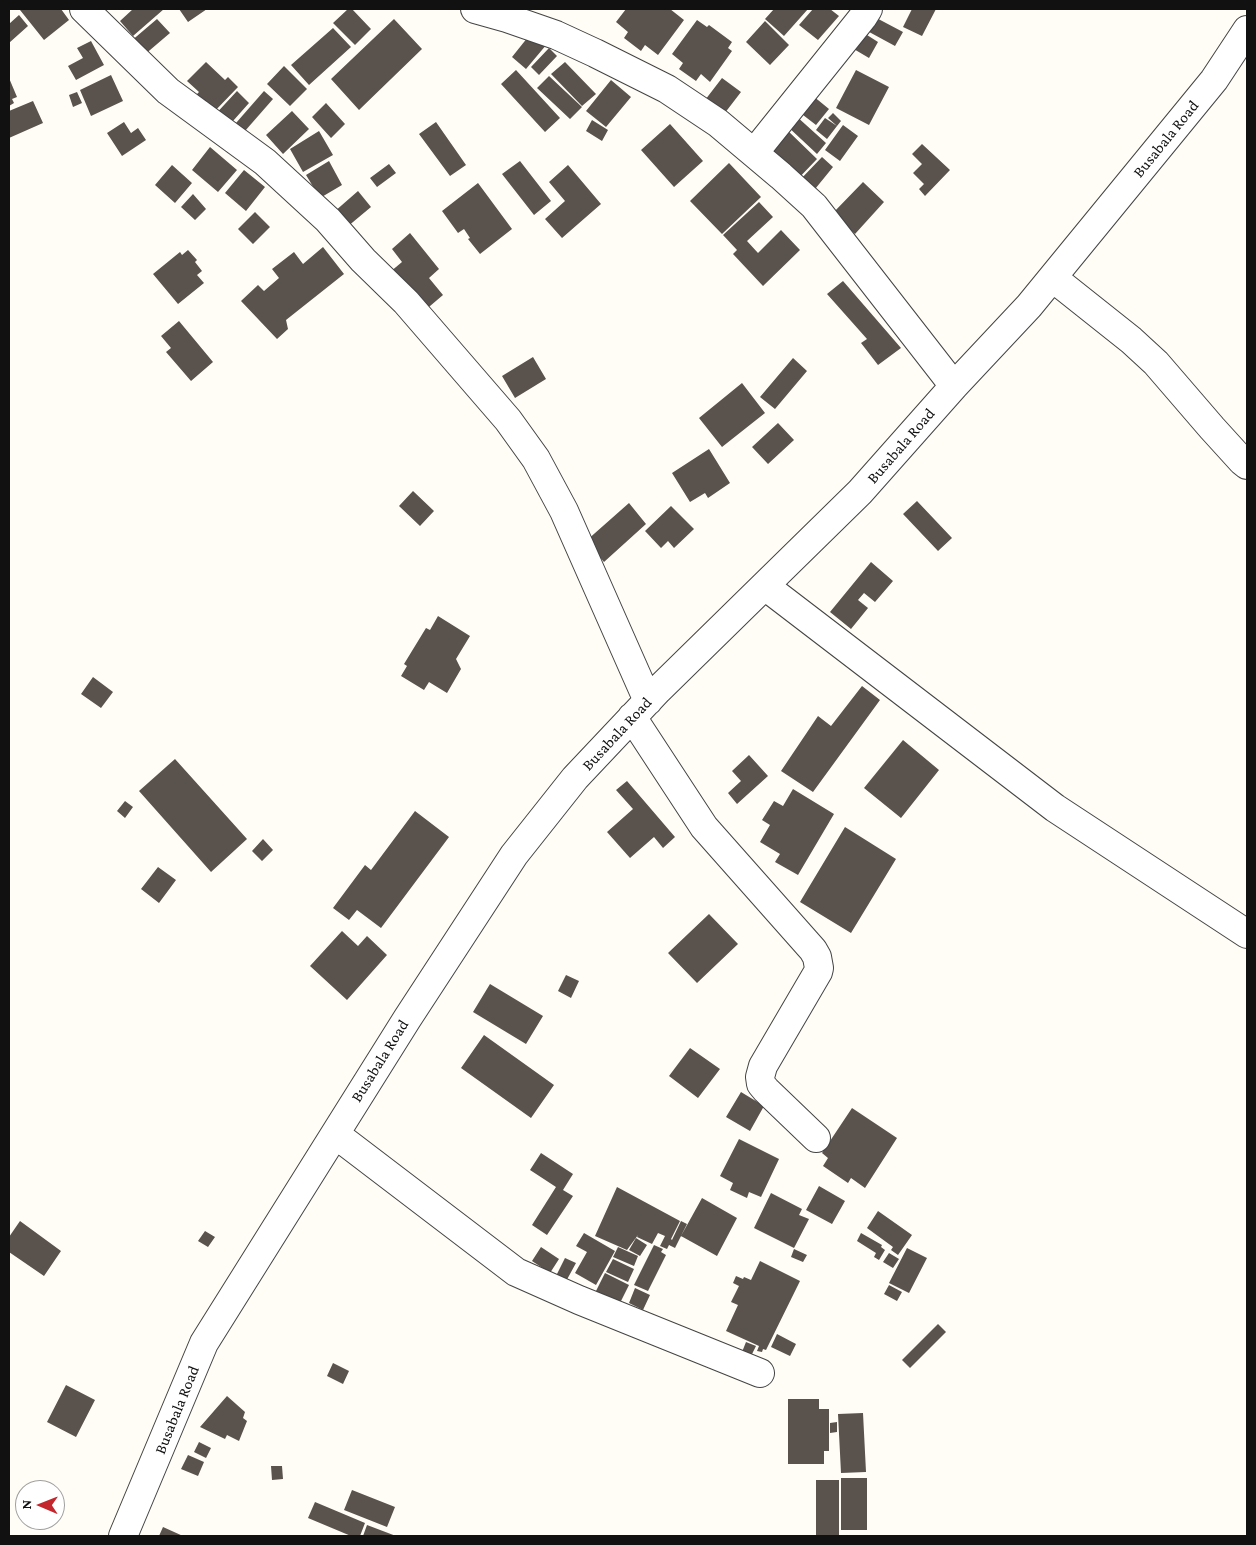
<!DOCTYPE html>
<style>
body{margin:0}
#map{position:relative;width:1256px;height:1545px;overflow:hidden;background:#fffdf5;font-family:"Crimson Pro",serif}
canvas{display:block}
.frame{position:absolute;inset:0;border:10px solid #111;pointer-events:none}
.north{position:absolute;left:15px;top:1480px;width:50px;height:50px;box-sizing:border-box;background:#fff;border:1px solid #a0a0a0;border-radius:50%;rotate:271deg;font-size:14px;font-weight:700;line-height:20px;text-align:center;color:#111}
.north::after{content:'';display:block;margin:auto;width:18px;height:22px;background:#c4262e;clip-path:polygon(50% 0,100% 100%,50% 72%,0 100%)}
</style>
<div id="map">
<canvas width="1256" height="1545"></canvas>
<div class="frame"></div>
<div class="north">N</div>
</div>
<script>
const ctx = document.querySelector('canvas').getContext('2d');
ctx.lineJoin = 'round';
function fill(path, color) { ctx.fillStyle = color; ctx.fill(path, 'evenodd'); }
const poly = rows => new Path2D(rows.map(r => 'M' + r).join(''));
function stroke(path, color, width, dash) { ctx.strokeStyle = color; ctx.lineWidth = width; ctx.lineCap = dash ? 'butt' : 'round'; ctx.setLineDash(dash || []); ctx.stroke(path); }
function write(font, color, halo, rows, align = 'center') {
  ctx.font = font + ' "Crimson Pro",serif'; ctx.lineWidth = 5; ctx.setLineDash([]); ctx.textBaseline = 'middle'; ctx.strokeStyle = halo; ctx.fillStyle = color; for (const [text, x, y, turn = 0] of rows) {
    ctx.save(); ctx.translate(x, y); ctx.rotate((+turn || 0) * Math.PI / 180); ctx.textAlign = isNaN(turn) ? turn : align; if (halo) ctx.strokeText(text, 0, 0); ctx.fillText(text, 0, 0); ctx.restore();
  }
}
const building = poly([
 [21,9,61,9,69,20,44,40,20,10],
 [133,9,164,9,133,36,120,21],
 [179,9,207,9,188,22],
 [348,9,352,9,371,29,355,45,333,23],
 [626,9,670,9,684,20,658,55,645,45,641,51,624,38,628,32,616,22],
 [774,9,808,9,784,36,765,19],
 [813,9,830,9,839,16,818,40,799,25],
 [912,9,936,9,922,36,903,27],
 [867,13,903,32,895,46,860,27],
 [19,15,28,26,9,43,9,24],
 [157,19,170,33,143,56,130,42],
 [394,19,422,49,359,110,331,79],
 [697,20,707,27,709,25,732,42,728,48,732,51,710,82,701,74,696,81,679,69,683,63,672,54],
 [765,21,789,45,770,65,746,42],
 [333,28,351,47,309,85,291,65],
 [856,28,878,42,869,58,847,45],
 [532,32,547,44,526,69,512,57],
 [91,41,104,65,76,80,68,66,83,58,77,48],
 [549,48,557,56,539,75,531,67],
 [206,62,225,80,228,77,238,87,212,114,194,97,199,92,187,81],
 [565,62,596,94,582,106,551,74],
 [284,66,307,89,290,106,267,84],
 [516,70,560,118,545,132,501,84],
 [856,70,889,87,869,125,836,108],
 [111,75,123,101,91,116,80,90],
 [549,76,582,107,570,119,537,88],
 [9,78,17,97,12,99,14,103,9,106],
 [722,78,741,92,721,118,702,104],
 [611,80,631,97,606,127,586,111],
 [237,91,249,103,225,130,212,118],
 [264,91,273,99,245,131,236,123],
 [807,91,829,109,816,125,794,108],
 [77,92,82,103,73,107,69,95],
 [33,101,43,123,9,138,9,111],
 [326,103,345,124,331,138,312,117],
 [292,111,309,129,283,154,266,135],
 [833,113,841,121,837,126,828,118],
 [795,115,826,143,817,154,786,125],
 [825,118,837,126,827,139,816,130],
 [592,120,608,130,602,141,586,131],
 [124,122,131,133,138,128,146,140,122,156,107,133],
 [436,122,466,165,450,176,419,134],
 [670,124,703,161,674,187,641,150],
 [843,125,858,136,840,161,825,150],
 [785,128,817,159,794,183,762,152],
 [319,131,333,155,303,172,290,149],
 [922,144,950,170,925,196,919,189,924,184,913,173,922,164,912,154],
 [210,147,237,170,218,192,192,170],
 [822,157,833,167,811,194,798,182],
 [329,161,342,185,320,198,306,175],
 [520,161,551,201,534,215,502,174],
 [729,163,761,197,722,234,690,201],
 [389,164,396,173,377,187,370,178],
 [172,165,192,183,175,203,155,185],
 [568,165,601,204,562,238,545,219,565,201,549,182],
 [244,170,265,187,246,211,225,193],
 [863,182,884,202,855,234,833,213],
 [478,183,512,229,480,254,468,239,470,238,464,229,458,233,442,211],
 [358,191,371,207,347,227,334,212],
 [193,194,206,209,195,220,181,207],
 [759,202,773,217,747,241,758,253,781,230,800,250,763,286,733,254,737,250,723,235],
 [255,212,270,227,253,244,238,229],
 [410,233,439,269,429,278,443,295,423,312,390,272,402,262,392,249],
 [323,247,344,274,286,320,288,329,277,339,241,301,258,285,264,291,279,278,272,269,294,252,303,264],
 [188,250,197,260,195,262,202,271,197,275,204,283,178,304,153,274,180,252,182,255],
 [843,281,901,348,878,365,861,343,867,339,827,294],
 [179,321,213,362,191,381,166,352,171,348,161,336],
 [533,357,546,379,515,398,502,376],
 [793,358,807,371,775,409,760,397],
 [742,383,765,413,722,447,699,418],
 [778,423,794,440,768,464,752,447],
 [709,449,730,483,708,498,705,493,690,502,672,473],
 [413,491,434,511,420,526,399,506],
 [917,501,952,538,938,551,903,514],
 [629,503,646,524,604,562,586,541],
 [671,506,694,529,674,548,668,541,661,548,645,531],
 [871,562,893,581,875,602,864,593,858,600,868,608,851,629,830,612],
 [438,616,470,636,456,659,461,669,447,693,429,682,424,690,401,676,407,666,404,664,426,628,430,630],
 [93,677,113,692,101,708,81,694],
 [862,686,880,700,813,792,781,771,818,716,831,726],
 [903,740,939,770,901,818,864,788],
 [749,755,768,776,737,804,728,793,741,781,732,771],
 [175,759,247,839,211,872,139,791],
 [627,781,675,837,663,848,654,837,630,858,607,832,633,809,616,790],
 [793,789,834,814,798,875,775,862,780,854,760,842,770,825,762,820,774,801,783,806],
 [125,801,133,807,125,818,117,811],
 [415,811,449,837,381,928,357,910,349,920,333,908,365,865,371,870],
 [845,827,896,859,851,933,800,902],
 [263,839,273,850,262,861,252,851],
 [158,867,176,880,159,903,141,889],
 [709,914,738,944,697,983,668,953],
 [342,931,358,946,367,936,387,955,347,1000,310,966],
 [566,975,579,981,571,998,558,991],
 [490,984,543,1016,526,1044,473,1012],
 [484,1035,554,1085,531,1118,461,1068],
 [690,1048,720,1069,698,1098,669,1076],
 [741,1092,764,1106,750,1131,726,1117],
 [852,1108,897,1138,865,1188,851,1178,848,1183,823,1166,828,1158,822,1153],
 [739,1139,779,1159,761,1197,749,1192,747,1198,730,1190,733,1183,720,1176],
 [541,1153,573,1174,563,1190,573,1196,547,1235,532,1225,556,1187,530,1170],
 [819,1186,845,1201,832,1224,806,1210],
 [617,1187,680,1221,671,1239,672,1240,681,1221,687,1224,675,1248,669,1245,667,1249,660,1246,665,1236,658,1233,652,1244,637,1237,638,1235,627,1250,595,1236],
 [771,1193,802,1209,799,1215,809,1219,794,1248,754,1228],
 [702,1198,737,1218,717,1256,681,1236],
 [878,1211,912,1235,898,1255,891,1250,893,1247,867,1228],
 [20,1221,61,1251,44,1276,9,1252,9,1237],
 [205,1231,215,1237,208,1247,198,1241],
 [584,1233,615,1251,596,1285,575,1273,587,1252,576,1246],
 [861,1233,882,1245,881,1247,885,1250,879,1260,874,1257,876,1253,857,1241],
 [636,1238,647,1245,640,1256,629,1250],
 [654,1245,663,1249,661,1252,666,1255,648,1291,634,1285],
 [541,1247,559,1259,550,1273,532,1261],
 [618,1247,638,1256,634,1266,613,1257],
 [907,1248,927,1258,909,1293,889,1283],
 [794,1249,807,1255,803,1262,791,1257],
 [889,1253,899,1259,893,1268,883,1262],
 [565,1258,576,1263,564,1285,554,1280],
 [613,1259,634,1269,628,1282,606,1272],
 [760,1261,800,1281,766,1350,763,1349,762,1352,757,1351,759,1346,726,1331,738,1305,731,1302,739,1286,733,1283,736,1276,743,1279,744,1277,751,1280],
 [605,1273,629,1285,617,1309,593,1297],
 [889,1285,902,1292,897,1301,884,1294],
 [635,1288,650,1295,643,1310,629,1303],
 [938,1324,946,1332,910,1368,902,1360],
 [777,1334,796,1344,790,1356,771,1347],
 [746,1342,756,1346,751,1356,742,1352],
 [333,1363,349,1371,343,1384,327,1376],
 [66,1385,95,1400,76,1437,47,1422],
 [227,1396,245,1412,243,1418,247,1421,239,1441,227,1435,225,1439,200,1427],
 [788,1399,819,1399,819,1409,829,1409,829,1451,824,1451,824,1464,788,1464],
 [863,1413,866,1472,841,1473,838,1414],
 [837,1422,837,1432,830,1433,830,1423],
 [199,1442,211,1448,206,1458,194,1452],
 [188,1455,204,1462,198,1476,181,1469],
 [271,1466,282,1466,283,1479,272,1480],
 [841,1478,867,1478,867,1530,841,1530],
 [816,1480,839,1480,839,1536,816,1536],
 [352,1490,395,1507,387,1527,344,1510],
 [315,1502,365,1523,360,1536,351,1536,308,1518],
 [367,1525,396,1536,363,1536],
 [163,1527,183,1536,159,1536]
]);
const minor = poly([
 [84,9,168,91,265,162,328,220,363,260,406,302,508,420,536,459,564,511,648,701],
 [475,9,507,18,556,35,595,53,667,89,718,123,781,176,814,206,954,386],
 [754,153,863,17,868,9],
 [1053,278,1131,340,1156,363,1212,428,1242,461,1247,465],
 [765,586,1055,808,1247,934],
 [632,717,704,827,813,950,817,957,819,968,818,972,763,1066,760,1077,761,1084,766,1090,816,1138],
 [335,1134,516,1272,579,1300,760,1373],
 [123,1536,204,1343,407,1019,514,855,575,778,658,690,860,492,954,386,1029,306,1214,80,1247,30]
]);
const streetNames = [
 ["Busabala Road",1166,139,-51],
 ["Busabala Road",901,446,-49],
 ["Busabala Road",617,734,-47],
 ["Busabala Road",380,1061,-58],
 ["Busabala Road",177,1410,-68]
];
fill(building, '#5a524d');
stroke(minor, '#444', 30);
stroke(minor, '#fff', 28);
write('16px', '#111', '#fff', streetNames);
</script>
